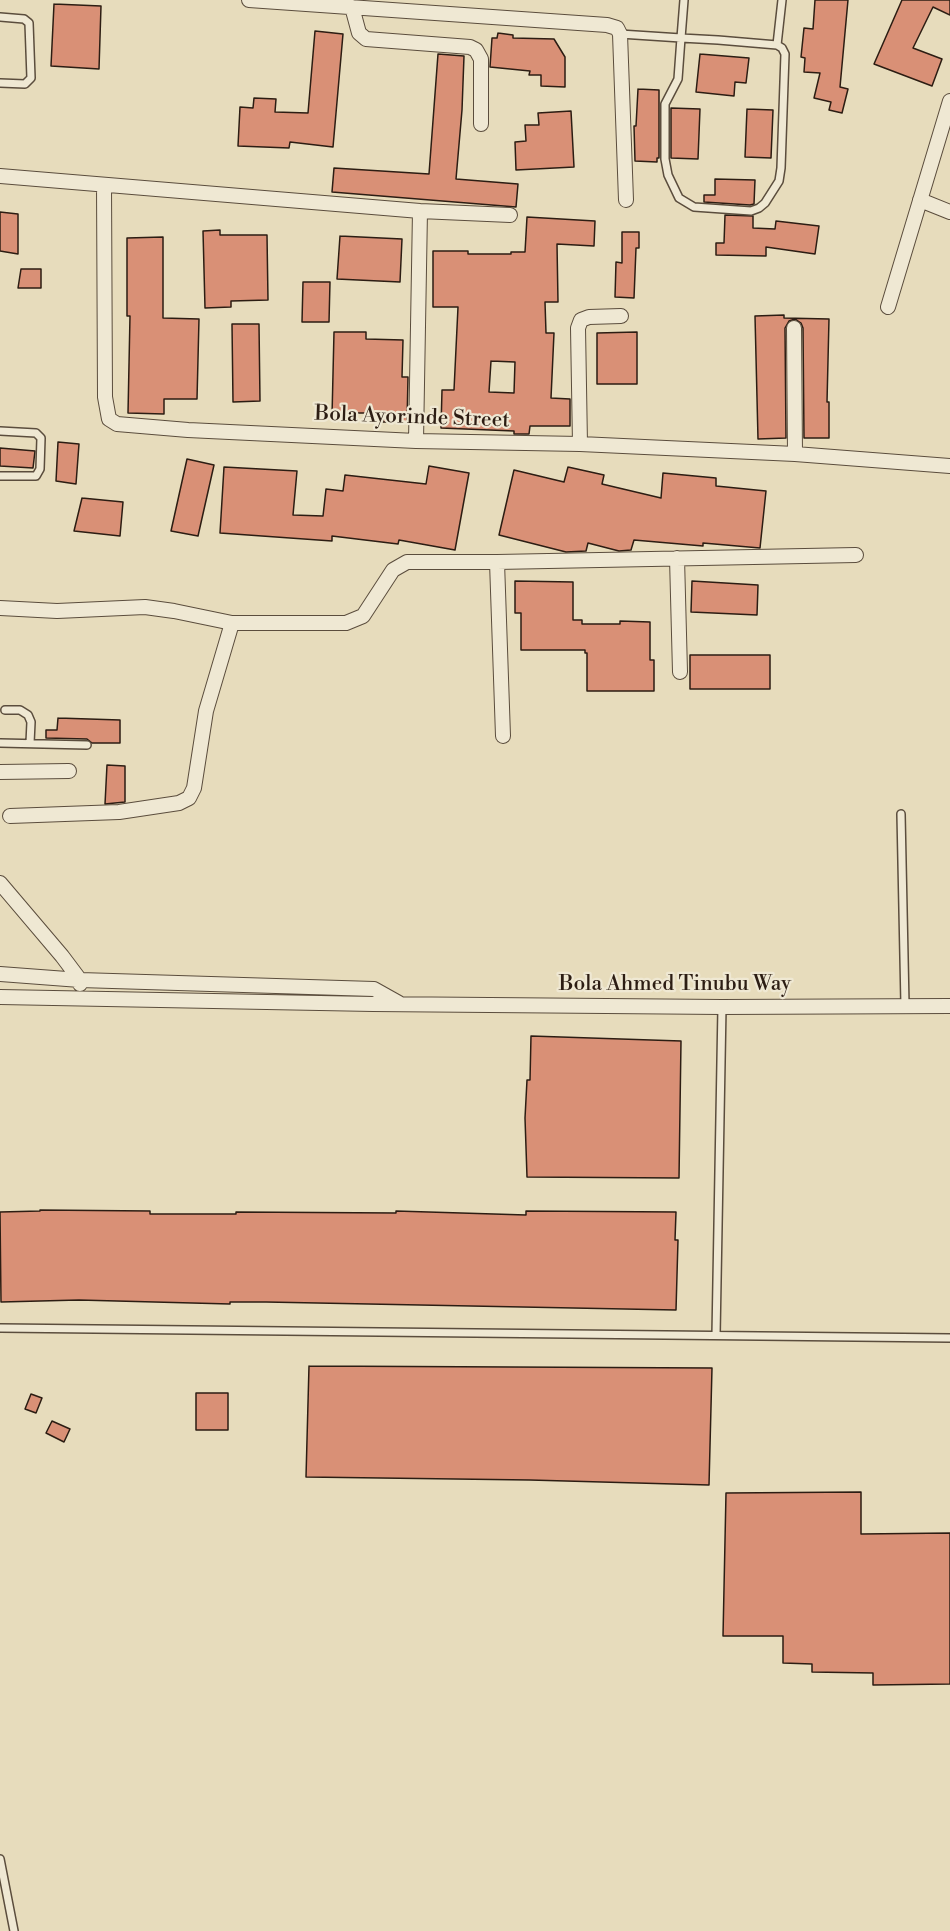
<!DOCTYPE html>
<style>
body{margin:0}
canvas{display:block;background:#e7dcbc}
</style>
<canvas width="950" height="1931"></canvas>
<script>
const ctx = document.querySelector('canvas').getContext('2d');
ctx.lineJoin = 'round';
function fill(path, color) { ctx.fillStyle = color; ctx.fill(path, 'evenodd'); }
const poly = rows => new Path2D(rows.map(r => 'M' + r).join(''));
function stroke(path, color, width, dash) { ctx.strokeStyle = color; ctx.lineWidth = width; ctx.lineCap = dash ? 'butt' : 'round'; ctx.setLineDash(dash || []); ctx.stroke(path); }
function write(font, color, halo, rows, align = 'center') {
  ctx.font = font + ' "Libre Bodoni",serif'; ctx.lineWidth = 4.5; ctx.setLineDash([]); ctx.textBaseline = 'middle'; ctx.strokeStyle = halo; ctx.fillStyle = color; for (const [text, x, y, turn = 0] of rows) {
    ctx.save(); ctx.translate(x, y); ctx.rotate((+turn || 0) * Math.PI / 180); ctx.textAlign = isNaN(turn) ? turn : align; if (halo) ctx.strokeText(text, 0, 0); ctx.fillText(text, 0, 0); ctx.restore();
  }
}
const building = poly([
 [815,0,848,0,840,87,848,89,842,113,829,110,831,102,814,98,820,73,804,72,805,58,801,57,804,28,813,29,815,0],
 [902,0,950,0,950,15,933,7,913,48,942,59,932,86,874,64,902,0],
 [54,4,101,6,99,69,51,66,54,4],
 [315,31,343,34,333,147,290,142,289,148,238,146,240,107,253,108,254,98,276,99,275,112,308,113,315,31],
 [498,33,513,35,513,38,554,39,565,57,565,87,541,86,541,75,529,75,530,71,490,67,492,38,497,38,498,33],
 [438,54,464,56,462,110,456,179,518,184,516,207,332,192,334,168,429,174,438,54],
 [700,54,749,58,746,83,735,82,734,96,696,92,700,54],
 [638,89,659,90,659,158,657,158,657,162,635,161,634,126,636,126,638,89],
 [671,108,700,109,698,159,671,158,671,108],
 [747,109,773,110,771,158,745,157,747,109],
 [571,111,574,167,516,170,515,142,526,141,525,125,539,125,538,113,571,111],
 [715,179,755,180,754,204,750,205,704,202,704,195,715,195,715,179],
 [0,212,18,214,18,254,0,251,0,212],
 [725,215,753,216,753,228,775,229,776,221,819,226,815,254,766,247,766,256,716,255,716,243,724,243,725,215],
 [527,217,595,221,594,246,557,244,558,302,545,302,546,333,554,333,551,398,570,399,570,426,530,426,529,434,514,434,514,431,441,428,442,390,454,390,458,307,433,307,433,251,468,251,468,254,511,254,511,252,525,252,527,217],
 [491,361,515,362,514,393,489,392,491,361],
 [220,230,220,235,267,235,268,300,231,301,231,307,205,308,203,231,220,230],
 [622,232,639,232,639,248,636,248,634,298,615,297,616,262,622,263,622,232],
 [340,236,402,239,400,282,337,279,340,236],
 [163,237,163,318,199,319,197,399,164,399,164,414,128,413,130,316,127,316,127,238,163,237],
 [21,269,41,269,41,288,18,288,21,269],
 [303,282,330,282,329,322,302,322,303,282],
 [784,315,784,318,829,319,827,402,829,402,829,438,804,438,803,328,801,323,795,319,789,321,785,328,786,438,758,439,755,316,784,315],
 [232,324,259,324,260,401,233,402,232,324],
 [334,332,366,332,366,339,403,340,402,377,408,377,407,422,383,422,383,413,356,413,356,416,332,416,334,332],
 [637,332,637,384,597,384,597,333,637,332],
 [58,442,79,444,76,484,56,481,58,442],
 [0,448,35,451,33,468,0,466,0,448],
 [187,459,214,465,198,536,171,531,187,459],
 [429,466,469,473,455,550,399,540,398,544,332,536,332,541,220,533,224,467,297,471,293,515,323,516,326,489,343,491,345,475,426,484,429,466],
 [568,467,604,475,602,484,661,498,663,473,716,478,716,486,766,491,760,548,703,543,703,546,634,540,631,550,619,551,588,543,586,551,566,552,499,535,514,470,564,482,568,467],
 [82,498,123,502,120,536,74,531,82,498],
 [515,581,573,582,573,620,582,620,582,624,620,624,620,621,650,622,650,660,654,660,654,691,587,691,587,653,585,653,585,650,521,650,521,613,515,613,515,581],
 [692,581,758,585,757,615,691,612,692,581],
 [690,655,770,655,770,689,690,689,690,655],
 [58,718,120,720,120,743,92,743,87,739,46,738,46,730,57,730,58,718],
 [107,765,125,766,125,802,105,804,107,765],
 [531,1036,681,1041,679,1178,527,1177,525,1118,527,1080,530,1080,531,1036],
 [40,1210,150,1211,150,1214,236,1214,236,1212,396,1213,396,1211,526,1215,526,1211,676,1212,675,1240,678,1240,676,1310,266,1302,230,1302,230,1304,79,1300,1,1302,0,1212,40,1211,40,1210],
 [309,1366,712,1368,709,1485,530,1480,306,1477,309,1366],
 [196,1393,228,1393,228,1430,196,1430,196,1393],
 [31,1394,42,1398,36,1413,25,1409,31,1394],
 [52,1421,70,1429,64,1442,46,1433,52,1421],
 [861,1492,861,1534,950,1533,950,1684,873,1685,873,1673,812,1672,812,1664,783,1663,783,1636,723,1636,726,1493,861,1492]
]);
const service = poly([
 [0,17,24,19,29,23,31,78,25,84,0,83],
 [620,34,681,38,718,40,777,45,782,48,785,54,781,168,779,181,765,203,759,208,751,211,694,207,679,198,668,175,665,159,665,104,678,79,681,38,684,0],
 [777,45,782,0],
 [0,431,36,433,41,438,40,469,36,476,0,476],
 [5,710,20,710,28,715,31,722,30,743],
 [0,743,87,745],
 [901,814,905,1005],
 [0,1328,950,1338],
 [716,1335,722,1007],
 [0,1859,14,1931]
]);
const minor = poly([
 [249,0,607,25,617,28,620,34,626,200],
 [352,7,359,33,366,39,470,47,476,50,481,59,481,124],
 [0,176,420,211,510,215],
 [104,185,105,397,109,419,117,424,188,430,416,441,580,444,795,454,950,466],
 [920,200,950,212],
 [888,307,950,101],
 [794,328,795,454],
 [416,441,420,211],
 [580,444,578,328,581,320,589,317,621,316],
 [677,558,680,672],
 [497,562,503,736],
 [0,608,57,611,145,607,174,611,232,623,346,623,363,616,393,570,407,562,497,562,856,555],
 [0,772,69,771],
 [10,816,119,812,179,803,189,798,194,788,206,711,232,623],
 [0,883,62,956,80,980,80,984],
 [0,974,80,980,374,989,399,1003],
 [0,997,373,1004,722,1007,950,1006]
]);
const streetNames = [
 ["Bola Ayorinde Street",412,418,2],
 ["Bola Ahmed Tinubu Way",675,985]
];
fill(building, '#d99076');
stroke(building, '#2c1d13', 1.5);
stroke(service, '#5b4d3d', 10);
stroke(minor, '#5b4d3d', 16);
stroke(service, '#efe8d3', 7);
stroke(minor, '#efe8d3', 14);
write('21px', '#2c1d13', '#efe8d3', streetNames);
</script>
